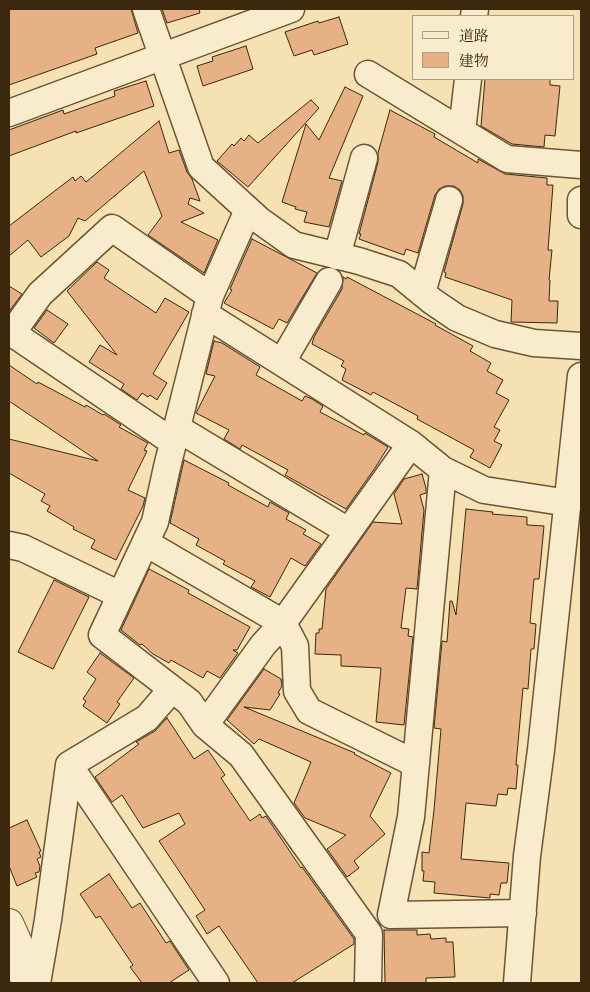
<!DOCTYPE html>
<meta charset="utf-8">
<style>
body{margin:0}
#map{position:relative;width:590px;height:992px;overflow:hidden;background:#f5e1b1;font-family:Cardo,"Noto Serif JP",serif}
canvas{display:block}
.frame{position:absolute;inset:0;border:10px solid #3b280d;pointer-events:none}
.legend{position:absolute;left:412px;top:15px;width:162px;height:65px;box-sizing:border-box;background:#f8eccc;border:1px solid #ac9e80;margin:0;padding:6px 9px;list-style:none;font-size:15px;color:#3b280d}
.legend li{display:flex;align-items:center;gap:10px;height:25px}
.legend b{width:25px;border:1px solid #ac9e80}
</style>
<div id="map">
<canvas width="590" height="992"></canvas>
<div class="frame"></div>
<ul class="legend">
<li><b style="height:6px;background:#f8eccc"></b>道路</li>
<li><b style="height:14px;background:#e5b185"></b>建物</li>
</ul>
</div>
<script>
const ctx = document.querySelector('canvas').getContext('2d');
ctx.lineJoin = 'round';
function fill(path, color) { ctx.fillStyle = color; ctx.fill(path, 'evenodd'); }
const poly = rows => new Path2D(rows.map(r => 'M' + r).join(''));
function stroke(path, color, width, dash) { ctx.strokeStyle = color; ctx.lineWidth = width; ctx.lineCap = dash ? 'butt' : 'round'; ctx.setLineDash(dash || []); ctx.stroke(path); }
const building = poly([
 [9,9,131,9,138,33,95,48,97,54,9,85,9,9],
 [162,9,199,9,200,13,167,23,162,9],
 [339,17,348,44,314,55,312,50,294,56,285,32,318,21,319,23,339,17],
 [246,46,253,69,203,86,197,66,213,61,212,57,246,46],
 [485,79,550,79,550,85,560,86,555,136,545,135,544,147,512,144,481,126,485,79],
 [146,81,154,106,76,133,76,131,9,156,9,130,63,110,64,114,115,96,114,91,146,81],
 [345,87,363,96,329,178,342,181,329,227,304,222,307,212,295,209,296,207,282,202,306,124,319,140,345,87],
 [311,100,319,108,248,187,217,161,232,144,234,146,241,138,244,141,249,135,258,143,311,100],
 [390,110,435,134,434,137,478,163,478,159,505,174,547,178,547,185,553,185,548,250,552,250,549,280,550,280,549,301,558,301,557,323,511,322,512,300,445,277,446,273,444,272,463,204,463,196,460,190,454,186,445,186,439,189,435,195,418,253,406,249,404,255,359,239,361,234,359,234,378,162,378,153,390,110],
 [159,121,169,153,179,150,187,172,192,179,200,201,190,198,188,204,204,213,181,222,218,240,204,273,148,235,162,216,144,171,85,221,78,218,69,236,41,257,28,240,9,256,9,226,73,177,75,181,81,176,86,182,159,121],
 [252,239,317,273,287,323,279,319,273,329,224,303,232,290,230,289,252,239],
 [97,262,109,270,104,278,156,313,165,298,189,312,153,374,167,383,157,400,150,395,148,397,142,393,137,400,121,389,124,384,89,362,100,345,117,355,67,291,97,262],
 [343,277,346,279,347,277,436,324,435,325,473,346,470,351,491,363,487,371,503,380,496,393,509,400,494,427,500,430,494,441,502,445,490,468,470,457,474,450,417,419,418,416,373,392,371,395,342,380,346,369,341,366,344,361,312,344,314,337,342,289,343,277],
 [9,286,22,294,10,310,9,309,9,286],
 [47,310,68,324,54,343,34,328,47,310],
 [214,341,222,343,260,367,256,375,302,401,305,396,312,399,323,406,320,412,364,435,365,433,388,447,375,468,346,509,285,475,288,470,242,445,240,449,224,439,229,430,196,413,215,376,206,374,214,341],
 [9,365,37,384,38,382,85,407,86,405,103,415,104,414,121,425,119,427,148,443,144,450,147,451,128,490,145,498,143,506,116,560,91,548,95,540,73,529,74,527,47,511,50,506,41,501,45,494,9,473,9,439,98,461,9,401,9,365],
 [184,460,229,483,228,485,268,507,270,502,289,513,286,519,306,530,303,534,321,544,305,566,291,558,270,597,251,587,255,581,223,564,225,561,196,545,199,539,170,523,184,460],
 [422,474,426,488,426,493,420,495,424,510,417,589,406,588,401,628,409,629,408,636,413,637,404,725,376,722,381,668,341,666,341,655,315,654,316,633,319,633,319,629,322,629,326,589,373,522,402,524,394,494,404,479,422,474],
 [466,509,493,512,492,514,527,517,527,525,544,526,539,579,534,579,530,623,536,624,534,649,531,649,528,689,523,688,516,765,518,765,516,789,508,788,507,795,498,794,496,806,466,803,461,859,509,863,507,883,501,883,499,895,490,894,490,898,434,893,435,882,423,881,424,871,422,871,422,852,429,853,434,810,441,729,434,728,442,641,447,642,450,601,452,601,456,615,466,509],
 [149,569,189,590,188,593,250,627,237,650,233,650,238,653,220,678,207,671,203,678,171,660,169,663,153,654,142,644,140,645,121,630,149,569],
 [54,580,89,597,53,669,18,652,54,580],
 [100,653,134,678,117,702,120,704,107,723,83,706,86,701,83,699,96,679,87,672,100,653],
 [264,669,281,679,282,686,278,693,280,694,270,710,244,707,355,753,354,754,391,773,370,816,385,834,354,861,359,868,347,877,327,849,346,835,305,818,294,803,311,762,259,739,254,744,227,720,264,669],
 [167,718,194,759,208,750,225,775,221,778,250,821,260,814,262,818,266,816,301,868,302,867,354,939,354,944,292,983,258,983,219,926,207,934,196,916,205,910,159,841,185,824,179,813,143,828,122,795,112,802,95,777,139,744,136,742,155,731,167,718],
 [27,820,41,851,39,852,41,857,37,859,40,866,39,872,35,873,37,877,17,886,9,866,9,828,27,820],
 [109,874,132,908,140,903,166,943,170,941,189,970,169,983,142,983,130,967,133,965,100,916,96,918,80,894,109,874],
 [384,930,417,930,417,935,430,934,431,939,446,938,446,942,453,942,455,977,426,978,426,983,385,983,384,930]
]);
const minor = poly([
 [146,9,201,167,259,220,294,245,359,261,399,274,432,301,457,318,495,334,534,343,581,346],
 [474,16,475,9],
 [368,74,507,159,581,165],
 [9,113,291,9],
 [462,131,468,79],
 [581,200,581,215],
 [248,210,210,296,167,467,155,522,102,635,189,702,205,725,241,755,369,934,368,983],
 [337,256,364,158],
 [422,293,449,200],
 [205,314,411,444,283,623,263,645,205,725],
 [282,362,329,281],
 [177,428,348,531],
 [173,442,12,333,40,294,112,228,210,296],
 [411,444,443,470,484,490,569,503],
 [443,470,411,817,391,915,523,913],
 [146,543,283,623,295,646,297,691,309,711,416,764],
 [9,545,23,548,120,595],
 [69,765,216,983],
 [69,765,147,718,172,689],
 [9,964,34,983],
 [37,983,48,920,69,765],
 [517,983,527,856,541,750,581,376]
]);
const tertiary = poly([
 [9,923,36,983]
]);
fill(building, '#e5b185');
stroke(building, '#3b280d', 1);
stroke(minor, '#6a5636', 29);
stroke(tertiary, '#6a5636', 30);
stroke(minor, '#f8eccc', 26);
stroke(tertiary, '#f8eccc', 28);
</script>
